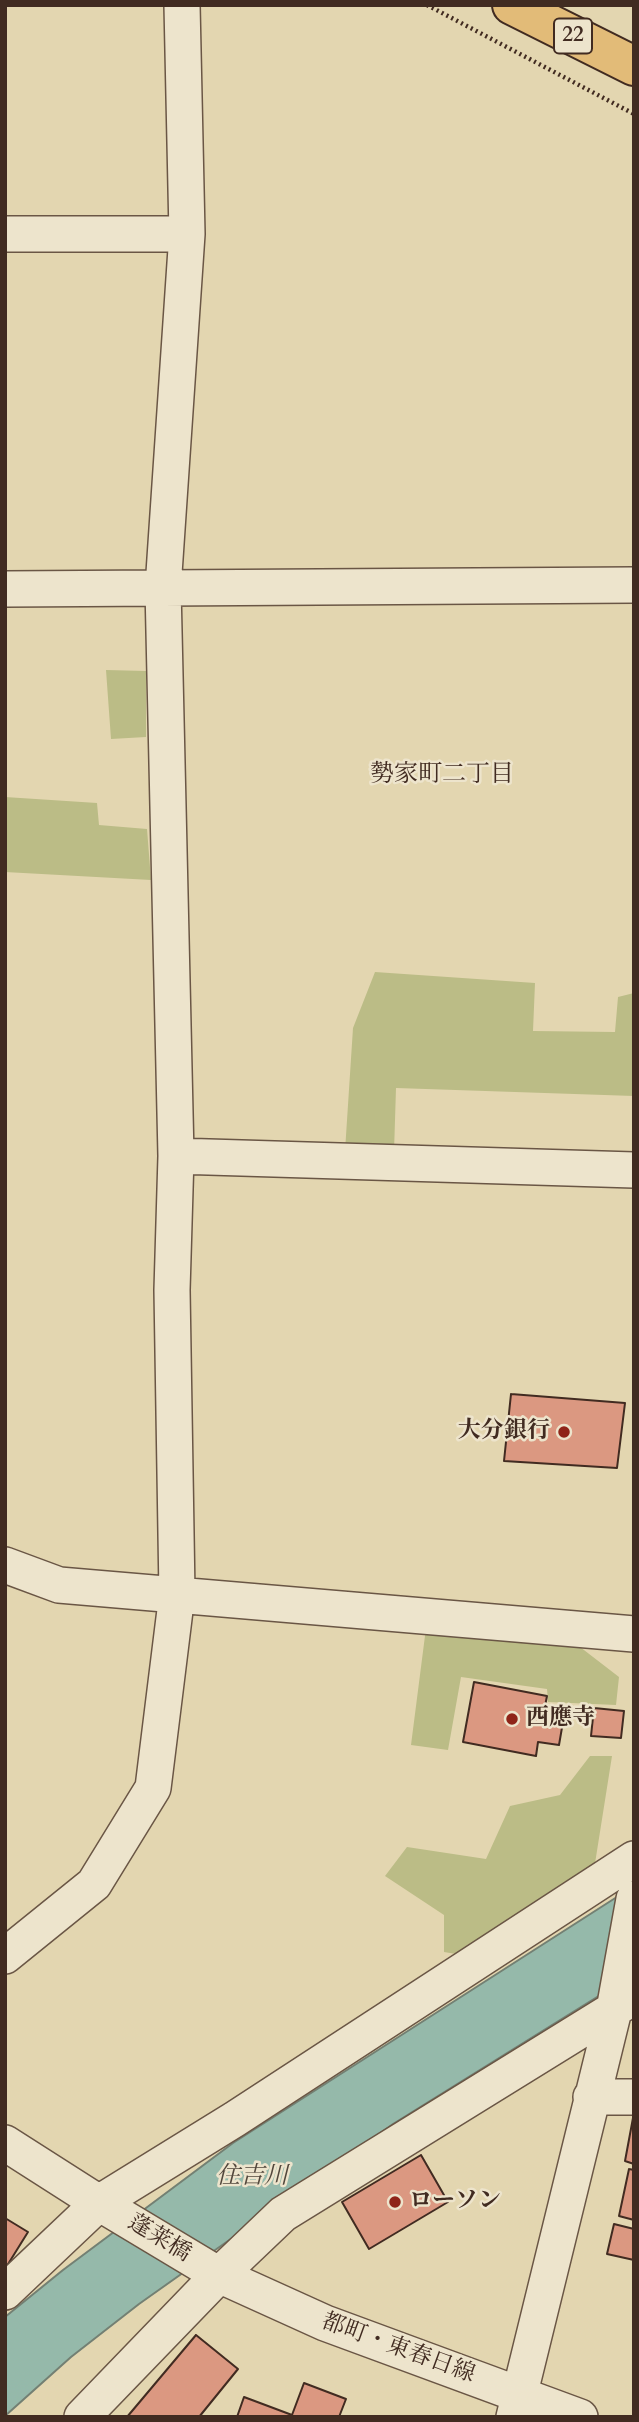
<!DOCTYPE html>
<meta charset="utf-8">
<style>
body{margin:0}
#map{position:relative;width:639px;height:2422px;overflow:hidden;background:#e3d6b0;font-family:Cardo,serif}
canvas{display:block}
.frame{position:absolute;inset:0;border:7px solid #412b21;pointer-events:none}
</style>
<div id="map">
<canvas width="639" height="2422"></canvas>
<div class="frame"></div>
</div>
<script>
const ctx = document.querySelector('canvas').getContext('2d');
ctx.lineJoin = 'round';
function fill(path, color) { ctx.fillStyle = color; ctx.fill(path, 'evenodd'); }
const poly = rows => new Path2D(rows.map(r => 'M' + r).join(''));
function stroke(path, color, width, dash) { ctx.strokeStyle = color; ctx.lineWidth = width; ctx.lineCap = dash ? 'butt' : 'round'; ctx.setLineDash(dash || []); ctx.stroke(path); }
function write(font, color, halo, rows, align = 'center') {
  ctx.font = font + ' Cardo,"Noto Serif JP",serif'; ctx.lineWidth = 5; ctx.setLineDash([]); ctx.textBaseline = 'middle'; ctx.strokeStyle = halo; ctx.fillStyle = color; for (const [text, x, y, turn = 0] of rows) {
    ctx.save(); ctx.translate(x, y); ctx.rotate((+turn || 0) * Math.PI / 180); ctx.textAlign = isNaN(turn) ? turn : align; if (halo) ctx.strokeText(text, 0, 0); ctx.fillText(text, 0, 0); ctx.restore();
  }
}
const green = poly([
 [106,670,146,671,146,737,111,739],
 [5,797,97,803,99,825,147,829,151,880,5,872],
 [375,972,535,983,533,1031,615,1032,618,997,634,993,634,1096,396,1088,394,1152,345,1151,353,1028],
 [426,1628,558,1630,619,1677,616,1705,548,1702,547,1689,461,1677,448,1750,411,1745],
 [590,1756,612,1756,593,1876,468,1956,444,1952,444,1915,385,1876,407,1847,486,1859,510,1806,560,1795]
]);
const water = poly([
 [634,1886,634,1974,393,2124,139,2304,71,2357,5,2416,5,2317,63,2270,233,2143,634,1886]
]);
const building = poly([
 [511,1394,625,1403,617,1468,504,1461,511,1394],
 [474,1682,547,1696,545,1706,565,1710,559,1745,538,1742,536,1756,463,1742,474,1682],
 [594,1708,624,1711,621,1738,591,1736,594,1708],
 [633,2118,634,2118,634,2164,625,2161,633,2118],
 [421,2155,448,2202,369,2249,342,2202,421,2155],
 [629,2169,634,2170,634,2220,619,2216,629,2169],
 [5,2218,28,2232,5,2269,5,2218],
 [614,2224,634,2229,634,2260,607,2254,614,2224],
 [196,2335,238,2369,199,2417,127,2417,196,2335],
 [304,2383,346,2399,339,2417,237,2417,244,2397,292,2415,304,2383]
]);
const path = poly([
 [427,5,634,114]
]);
const minor = poly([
 [5,234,187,234],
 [5,589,634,585],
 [176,1156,634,1170],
 [5,1565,59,1585,634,1634],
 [5,1956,94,1884,153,1788,177,1594,172,1290,176,1156,163,588,187,234,182,5],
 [591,2097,634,2097],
 [5,2143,99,2203,219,2275,325,2323,580,2417],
 [5,2292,99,2203,235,2119,634,1859],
 [82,2417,219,2275,283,2214,634,1997],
 [514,2417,614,2010,634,1899]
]);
const major = poly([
 [512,5,634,66]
]);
const markers = [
 [564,1432,7,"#8f2418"],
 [512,1719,7,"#8f2418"],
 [395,2202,7,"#8f2418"]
];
const shields = [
 [573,36,38]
];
const shieldNames = [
 ["22",573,36]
];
const poiNames = [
 ["大分銀行",550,1432,"right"],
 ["西應寺",526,1719],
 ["ローソン",409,2202]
];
const streetNames = [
 ["蓬莱橋",159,2239,31],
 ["都町・東春日線",398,2349,20]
];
const neighbourhoodNames = [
 ["勢家町二丁目",442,775]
];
const waterNames = [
 ["住吉川",252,2177]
];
fill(green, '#bbbc86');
fill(water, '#95b9aa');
stroke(water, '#738073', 2);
fill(building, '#db9881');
stroke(building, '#412b21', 2);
stroke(minor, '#6a5645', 38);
stroke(major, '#412b21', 42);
stroke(path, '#412b21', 4.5, [2, 3.5]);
stroke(minor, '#ede4cc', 35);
stroke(major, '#e2bb78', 38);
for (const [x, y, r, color] of markers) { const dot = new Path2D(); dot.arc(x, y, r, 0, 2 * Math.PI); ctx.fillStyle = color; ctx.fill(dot); stroke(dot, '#ede4cc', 2.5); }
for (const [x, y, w] of shields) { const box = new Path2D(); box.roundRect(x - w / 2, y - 17.5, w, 35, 5); ctx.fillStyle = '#ede4cc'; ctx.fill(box); stroke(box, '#412b21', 2); }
write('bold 21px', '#412b21', null, shieldNames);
write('bold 23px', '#412b21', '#ede4cc', poiNames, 'left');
write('23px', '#412b21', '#ede4cc', streetNames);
write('24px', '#412b21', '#ede4cc', neighbourhoodNames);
write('italic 24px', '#52473c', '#ede4cc', waterNames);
</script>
